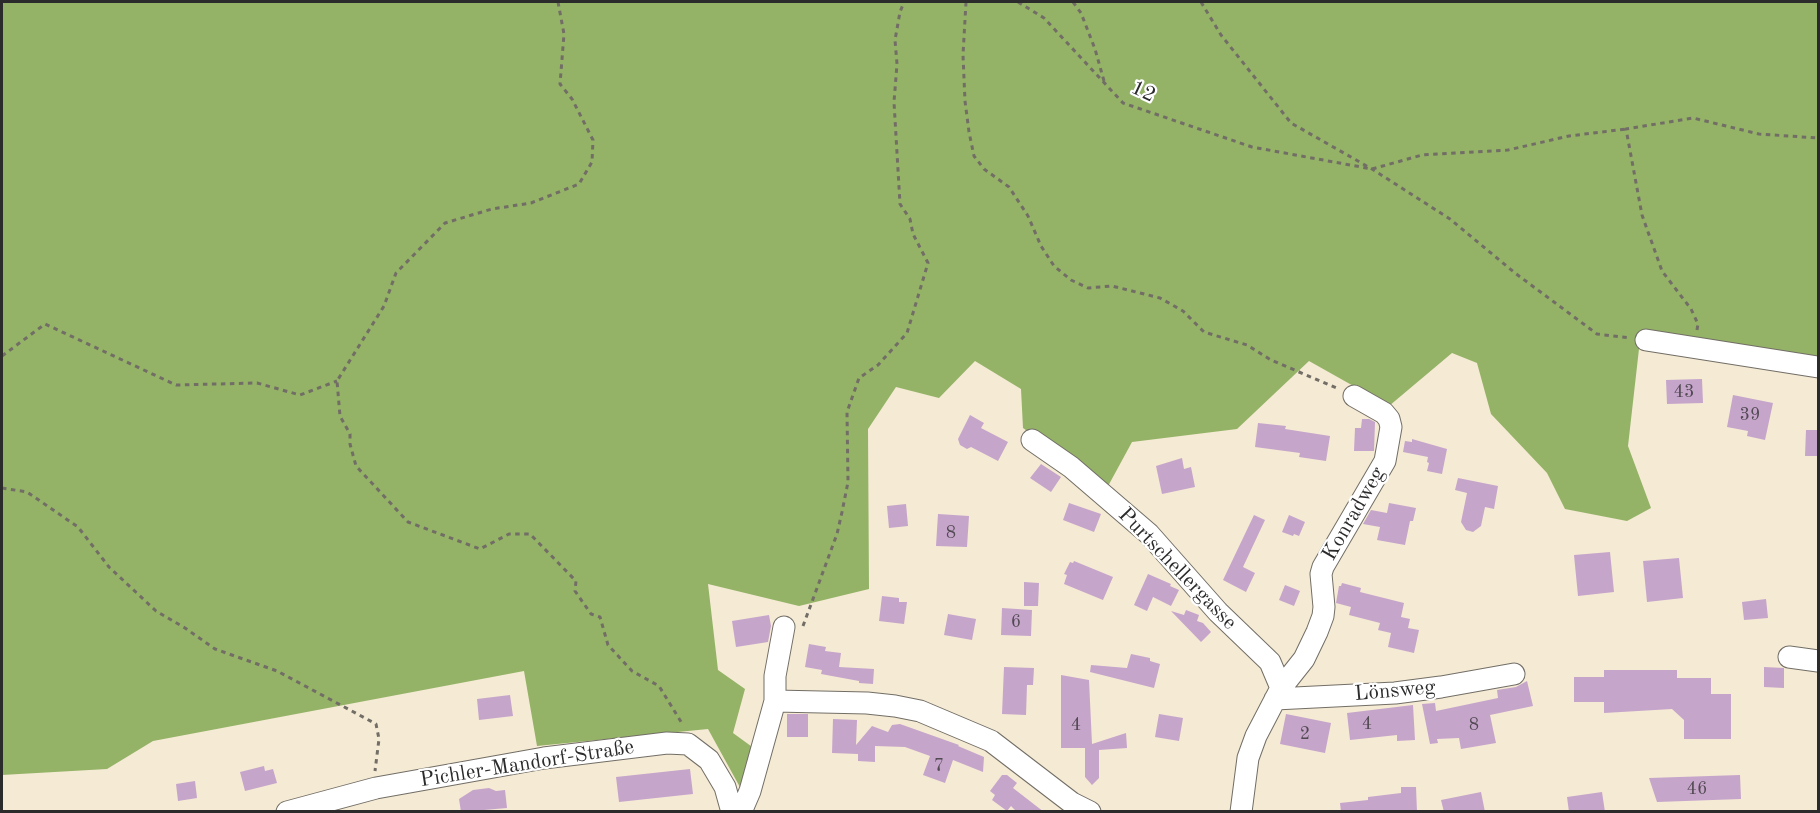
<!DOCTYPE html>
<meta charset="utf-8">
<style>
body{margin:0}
#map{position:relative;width:1820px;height:813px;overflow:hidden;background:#f5ead4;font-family:"Old Standard TT",serif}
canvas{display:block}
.frame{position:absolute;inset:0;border:3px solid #2b2b2b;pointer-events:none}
</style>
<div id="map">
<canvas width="1820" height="813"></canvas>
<div class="frame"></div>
</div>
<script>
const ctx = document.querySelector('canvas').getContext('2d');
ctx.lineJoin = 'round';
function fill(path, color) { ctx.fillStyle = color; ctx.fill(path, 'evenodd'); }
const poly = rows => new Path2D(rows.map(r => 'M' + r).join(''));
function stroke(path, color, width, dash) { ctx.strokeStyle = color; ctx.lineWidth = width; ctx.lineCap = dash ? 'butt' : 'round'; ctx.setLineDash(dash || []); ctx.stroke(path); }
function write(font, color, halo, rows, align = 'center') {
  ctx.font = font + ' "Old Standard TT",serif'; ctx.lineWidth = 4.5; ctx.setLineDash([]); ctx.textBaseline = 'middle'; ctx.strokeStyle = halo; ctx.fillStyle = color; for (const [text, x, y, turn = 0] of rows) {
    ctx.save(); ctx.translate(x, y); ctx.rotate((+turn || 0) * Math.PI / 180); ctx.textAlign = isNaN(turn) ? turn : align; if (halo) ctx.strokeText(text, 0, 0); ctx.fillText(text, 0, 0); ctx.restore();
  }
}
const forest = poly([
 [2,2,1818,2,1818,359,1640,340,1628,446,1651,508,1627,521,1565,509,1547,473,1491,414,1477,363,1452,353,1389,406,1309,361,1237,429,1132,442,1107,488,1023,428,1021,389,975,361,939,398,896,387,868,429,869,589,799,606,708,584,718,670,745,689,733,733,755,749,741,789,708,729,537,746,524,671,153,741,107,769,2,775]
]);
const building = poly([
 [1702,379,1703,403,1667,404,1666,380],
 [1733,395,1773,403,1765,440,1747,436,1748,431,1727,427],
 [970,415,984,423,981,428,1008,442,998,461,971,447,967,449,960,445,958,439],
 [1362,419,1369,419,1375,422,1374,451,1354,451,1355,428,1361,428],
 [1258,423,1286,426,1285,429,1330,436,1326,461,1299,457,1300,453,1255,447],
 [1806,430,1818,430,1818,456,1805,456],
 [1412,439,1447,449,1442,474,1427,471,1429,463,1427,462,1428,457,1403,452,1405,441,1412,442],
 [1182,458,1184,469,1191,467,1195,487,1162,494,1156,466],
 [1041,464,1061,477,1051,492,1030,478],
 [1458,478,1498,486,1494,509,1485,507,1481,526,1473,532,1466,530,1461,522,1467,493,1455,490],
 [1069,503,1101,514,1094,532,1063,520],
 [1389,503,1416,508,1413,521,1410,521,1405,545,1377,540,1380,527,1363,524,1371,510,1387,513],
 [906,504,908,526,889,528,887,506],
 [938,514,969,516,967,547,936,546],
 [1254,515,1265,520,1243,567,1255,573,1246,592,1223,580],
 [1289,515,1305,522,1299,536,1294,534,1293,536,1282,532],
 [1610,552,1614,592,1578,596,1574,555],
 [1679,558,1683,598,1647,602,1643,561],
 [1074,561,1113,577,1103,600,1064,584,1067,575,1064,574,1070,562,1073,563],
 [1148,574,1171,584,1170,586,1179,590,1171,606,1153,597,1147,611,1134,605],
 [1024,582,1039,583,1038,606,1024,606],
 [1342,583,1361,588,1360,592,1404,603,1401,617,1410,619,1408,628,1419,630,1414,653,1388,647,1391,633,1378,630,1380,623,1349,615,1351,607,1336,603,1339,586,1341,586],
 [1285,585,1300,591,1294,606,1279,600],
 [882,596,899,598,899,602,907,602,904,624,879,621],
 [1766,599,1768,618,1744,620,1742,602],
 [1002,608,1032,610,1031,636,1001,635],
 [1186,610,1199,615,1197,621,1203,623,1211,632,1201,642,1171,611,1184,615],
 [948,614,976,619,972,640,944,635],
 [769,615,771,626,768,642,736,647,732,621],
 [809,644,826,647,825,651,841,653,839,667,874,669,873,684,859,683,859,681,821,674,822,670,805,667],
 [1131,654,1150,658,1150,661,1160,664,1154,688,1090,672,1091,665,1127,668],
 [1004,667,1034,668,1033,685,1027,685,1026,715,1002,714],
 [1764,667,1784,668,1784,688,1764,687],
 [1604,670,1677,670,1677,678,1711,678,1711,694,1731,694,1731,739,1684,739,1684,720,1672,709,1604,713,1604,702,1574,702,1574,677,1604,677],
 [1061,675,1089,680,1092,744,1126,733,1127,748,1099,750,1099,778,1092,785,1085,777,1085,748,1061,748],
 [1527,681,1533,706,1490,715,1496,743,1461,749,1459,738,1437,739,1438,743,1430,744,1422,704,1435,703,1436,711,1498,698,1497,690,1516,687],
 [510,695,513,716,479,720,477,699],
 [1413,705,1415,740,1397,741,1397,735,1350,740,1347,713],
 [787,714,808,714,808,737,787,737],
 [1159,714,1183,718,1179,741,1155,737],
 [1286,714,1331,723,1325,753,1280,744],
 [833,719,857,720,856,745,872,726,888,732,892,725,900,724,959,745,958,746,984,757,983,772,953,760,945,783,923,775,930,756,905,747,875,746,875,762,858,761,858,754,832,753],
 [264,766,265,771,273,769,277,783,245,791,240,772],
 [690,769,693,794,619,802,616,777],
 [1002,775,1007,775,1017,783,1013,788,1044,812,1017,812,1011,806,1007,811,992,800,995,795,990,791],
 [1740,775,1741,799,1657,802,1649,778],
 [195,781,197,798,178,801,176,784],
 [1401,787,1416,787,1417,812,1341,812,1340,803,1368,800,1368,797,1401,793],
 [489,788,496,791,505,790,507,808,461,812,459,799,473,790],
 [1481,792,1485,812,1444,812,1441,800],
 [1602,792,1605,812,1569,812,1567,797]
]);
const path = poly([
 [558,2,564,34,560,84,572,99,593,140,592,162,579,184,531,203,492,209,445,223,396,273,384,306,337,381,340,416,350,434,350,444,356,466,408,522,480,549,509,534,530,534,576,581,575,591,591,614,600,617,608,645,632,671,659,686,683,725],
 [966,2,963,55,965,101,969,132,974,156,984,169,1009,187,1028,216,1041,246,1054,266,1071,280,1088,288,1112,286,1160,298,1183,311,1204,332,1247,345,1271,360,1339,389],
 [1018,2,1044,18,1123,103,1252,147,1372,169,1422,155,1508,150,1569,136,1626,129],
 [1073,2,1081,13,1095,49,1104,81],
 [1201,2,1221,35,1291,123,1372,169,1450,219,1515,273,1597,334,1630,338],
 [1697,330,1698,324,1691,309,1662,271,1642,215,1626,129,1693,118,1759,134,1818,138],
 [2,356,45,324,176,385,257,383,300,395,337,381],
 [2,488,27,492,78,527,109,567,156,611,185,628,215,649,277,671,376,724,379,739,375,771],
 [803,626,837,534,842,512,848,482,847,412,859,378,878,365,907,333,928,263,913,234,910,219,900,204,894,102,897,64,895,40,900,12,904,2]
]);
const minor = poly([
 [1646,340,1818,367],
 [1032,440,1071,467,1149,534,1218,612,1270,662,1281,688],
 [1789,657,1818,661],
 [1275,699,1395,693,1441,687,1514,674],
 [775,701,867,703,895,706,920,711,991,741,1072,803,1090,812],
 [287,812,376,788,544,758,667,743,688,744,709,760,725,787,732,812],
 [741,812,750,791,775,701,775,676,784,627],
 [1241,812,1248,758,1256,736,1281,688,1304,659,1317,632,1323,616,1324,607,1321,574,1323,567,1385,461,1391,427,1389,419,1384,413,1354,396]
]);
const numberNames = [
 ["43",1684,392],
 ["39",1750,415],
 ["8",951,533],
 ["6",1016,622],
 ["4",1367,724],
 ["4",1076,725],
 ["8",1474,725],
 ["2",1305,734],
 ["7",939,766],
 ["46",1697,789]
];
const streetNames = [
 ["12",1143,92,25],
 ["Konradweg",1354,514,-60],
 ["Purtschellergasse",1177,569,46],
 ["Lönsweg",1395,691,-5],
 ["Pichler-Mandorf-Straße",527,764,-9]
];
fill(forest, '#94b367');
fill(building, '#c6a5cb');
stroke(minor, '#726e66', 23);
stroke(path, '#726e66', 3, [4.5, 4.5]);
stroke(minor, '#fff', 21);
write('18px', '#524a53', null, numberNames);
write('21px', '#2b2b2b', '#fff', streetNames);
</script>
